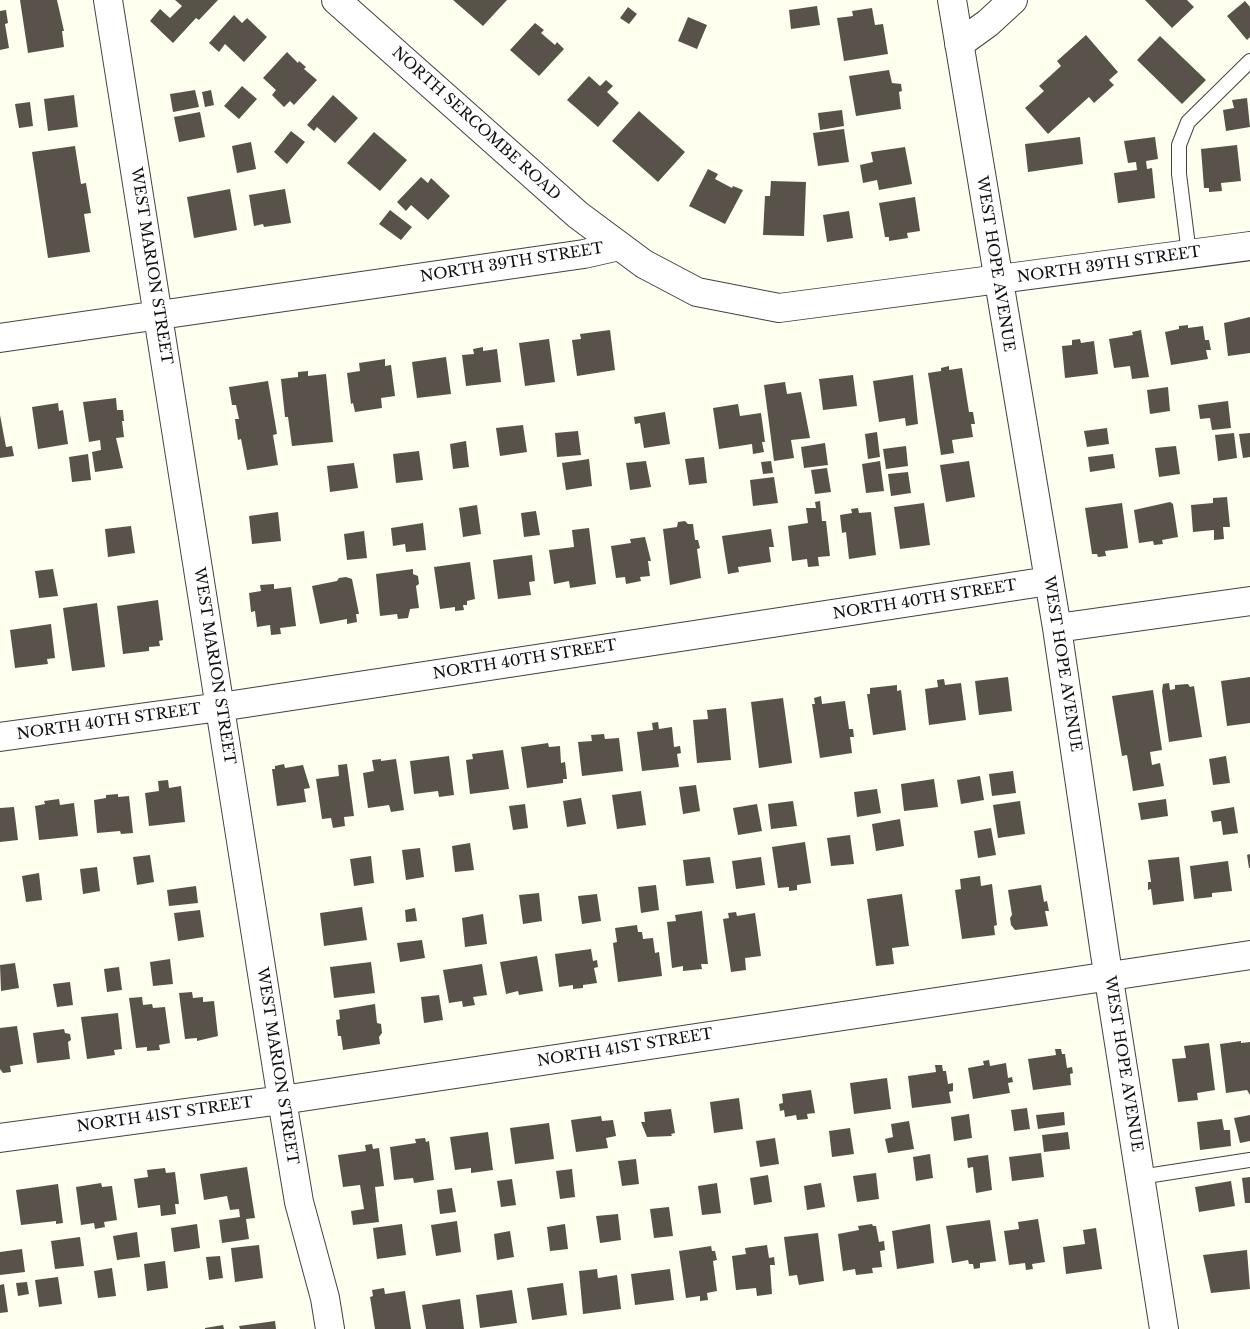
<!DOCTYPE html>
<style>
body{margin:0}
canvas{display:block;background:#fffff0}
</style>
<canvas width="1250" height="1329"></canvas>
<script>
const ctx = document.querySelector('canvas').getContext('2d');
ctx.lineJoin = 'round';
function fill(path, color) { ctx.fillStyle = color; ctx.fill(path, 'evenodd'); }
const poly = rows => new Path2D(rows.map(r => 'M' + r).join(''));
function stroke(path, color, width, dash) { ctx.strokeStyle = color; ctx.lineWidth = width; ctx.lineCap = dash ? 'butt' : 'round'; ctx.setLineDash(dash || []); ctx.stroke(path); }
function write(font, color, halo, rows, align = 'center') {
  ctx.font = font + ' "Libre Baskerville",serif'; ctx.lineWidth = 5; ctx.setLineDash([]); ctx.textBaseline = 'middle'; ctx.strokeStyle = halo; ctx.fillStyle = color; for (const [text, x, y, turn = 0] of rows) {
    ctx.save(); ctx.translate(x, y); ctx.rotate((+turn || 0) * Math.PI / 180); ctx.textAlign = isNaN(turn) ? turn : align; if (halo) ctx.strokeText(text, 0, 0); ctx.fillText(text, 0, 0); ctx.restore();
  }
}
const building = poly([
 [20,0,57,0,64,31,62,31,64,47,28,53],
 [175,0,218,0,199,20,196,18,173,43,150,21,160,9,170,18,182,6],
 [453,0,507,0,483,26],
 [1145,0,1187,0,1194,7,1172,28],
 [1245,1,1250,7,1250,37,1247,40,1227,16],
 [817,6,820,25,791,29,789,10],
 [628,7,637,14,629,24,620,18],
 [872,8,875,25,883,24,888,54,844,61,837,18,853,16,852,11],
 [6,10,8,23,5,24,9,48,0,50,0,11],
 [234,15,242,23,247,18,267,37,244,62,225,44,219,52,209,43],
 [688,17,707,25,697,49,678,41],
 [535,23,544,30,541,33,555,45,557,42,564,49,539,76,510,50],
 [1086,35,1118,72,1109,80,1114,85,1094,103,1089,97,1048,134,1025,108,1044,91,1039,86,1061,66,1057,61],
 [1160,36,1206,80,1182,104,1137,60],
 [287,52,298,63,299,61,306,67,304,69,317,80,294,105,290,101,284,107,272,95,276,90,263,78],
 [889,70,892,83,901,84,902,91,899,92,901,109,856,116,849,76],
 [589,76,600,86,606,80,613,86,607,92,619,103,598,127,567,100],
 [242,86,257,99,239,119,224,106],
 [195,90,199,107,173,112,170,94],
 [211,90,214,105,205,107,202,92],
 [74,95,78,127,48,131,44,99],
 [333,95,358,118,335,143,317,127,314,131,307,125],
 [1247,98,1250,127,1226,131,1223,110,1234,108,1232,100],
 [30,102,33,126,19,128,15,104],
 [842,110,844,126,820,130,818,113],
 [639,111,685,152,658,182,612,141],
 [200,112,205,137,179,142,174,117],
 [844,129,849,162,818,166,813,133],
 [291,131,305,142,287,164,274,152],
 [374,132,407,160,380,191,347,163],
 [1080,137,1083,164,1028,172,1025,144],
 [1155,137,1158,159,1146,161,1147,169,1152,168,1155,198,1118,203,1114,173,1137,170,1136,162,1128,163,1124,141],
 [251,142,256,169,237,173,232,146],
 [1237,145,1241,181,1221,183,1222,191,1209,192,1209,188,1204,188,1201,149],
 [75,146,81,184,86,183,91,213,84,214,90,252,48,258,32,152],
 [905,147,912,184,879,190,877,180,863,183,860,165,873,162,871,152],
 [708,169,718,174,715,179,732,188,733,186,743,190,725,224,689,206],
 [421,177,428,183,431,178,450,196,428,220,411,205,406,211,397,202],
 [771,181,806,182,804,236,763,235,765,196,770,196],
 [230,189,237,230,194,238,187,197],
 [285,189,291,223,264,227,263,224,254,226,249,195],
 [915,197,920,231,907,233,908,238,889,241,889,237,885,237,879,203],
 [390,210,412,227,401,240,379,224],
 [849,211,853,238,827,242,823,215],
 [1250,317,1250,353,1228,356,1224,323],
 [1188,325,1188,328,1203,326,1205,340,1209,340,1211,350,1206,350,1208,359,1171,365,1165,332,1179,329,1179,326],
 [610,330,615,370,577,376,572,340,581,339,580,334],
 [1141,330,1149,377,1132,379,1130,366,1114,368,1109,339,1133,335,1132,332],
 [549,339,555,382,525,386,519,343],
 [1080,339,1081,343,1094,341,1098,374,1065,378,1062,346,1072,345,1072,340],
 [483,347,483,351,497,349,501,382,466,386,462,355,474,354,473,349],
 [446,357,451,394,417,398,412,362],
 [385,359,385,366,391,365,395,396,381,398,382,408,355,412,353,403,351,404,347,373,360,371,359,363],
 [949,366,949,370,962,368,969,412,973,412,975,424,971,424,973,437,952,440,954,453,941,455,928,373,941,371,941,368],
 [308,371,308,376,326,374,333,442,292,446,288,417,285,417,281,379,298,377,298,372],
 [853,375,857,406,823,410,819,379],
 [913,375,918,424,906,426,905,418,879,422,873,381],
 [268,381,277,434,273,435,278,465,247,470,241,439,238,440,235,419,239,419,236,405,232,405,229,387],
 [785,382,787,394,801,392,810,438,791,440,794,458,774,461,764,385],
 [1168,387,1170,411,1150,414,1147,390],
 [116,398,117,410,123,410,124,421,122,421,124,437,116,438,123,468,95,472,92,452,101,450,100,440,89,442,83,402],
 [1228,401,1231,428,1212,430,1210,418,1200,419,1198,405],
 [58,403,59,411,63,410,68,444,38,449,32,407],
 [738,404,740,416,761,413,765,442,762,442,764,452,753,454,752,444,719,449,713,408],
 [665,412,670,444,644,448,640,423,635,424,634,417],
 [0,415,6,447,12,446,14,456,0,458],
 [523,425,527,452,500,456,496,428],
 [1107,428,1109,444,1087,447,1084,431],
 [578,431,581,455,557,457,555,433],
 [877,432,880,457,868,459,865,434],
 [1234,433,1237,458,1218,461,1215,435],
 [1250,433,1250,457,1243,458,1239,434],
 [466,441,469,467,453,469,450,444],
 [825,443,828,465,804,468,801,447],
 [906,446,908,466,886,469,883,449],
 [1176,446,1180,474,1159,477,1155,448],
 [419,451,423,480,396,483,393,454],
 [88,454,91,480,72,482,69,457],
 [1113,454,1115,468,1090,472,1088,457],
 [704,457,707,483,689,485,685,459],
 [589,459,592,486,566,490,562,463],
 [646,461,651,487,630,490,626,463],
 [771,461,773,473,763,474,761,462],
 [880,461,884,491,866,493,862,464],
 [969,461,975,497,946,502,940,465],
 [354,463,358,488,330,492,327,466],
 [827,468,831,492,815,494,811,470],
 [908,472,911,493,891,496,888,474],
 [774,477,778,503,753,506,750,480],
 [1227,497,1230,527,1223,527,1224,539,1214,540,1214,530,1193,532,1191,505,1213,503,1213,498],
 [820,501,822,521,826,521,830,556,818,557,819,566,808,567,807,559,792,561,788,526,808,523,806,508,816,508,815,502],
 [1170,502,1173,504,1178,537,1162,540,1163,544,1154,545,1153,541,1139,543,1134,510],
 [924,503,930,545,900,549,894,507],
 [1122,503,1128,548,1105,551,1106,556,1098,557,1097,554,1092,554,1085,508],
 [477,505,481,534,463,537,459,508],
 [858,508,859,513,871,512,876,555,849,559,846,532,842,533,840,515,852,513,851,509],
 [536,511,540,535,524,537,521,513],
 [278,512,281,541,252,544,249,516],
 [685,521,688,524,693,524,695,540,698,540,700,548,697,549,701,578,670,585,663,529,677,527,678,522],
 [423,523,426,550,406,552,405,544,393,546,391,528],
 [131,526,135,553,108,557,105,529],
 [589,528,596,584,570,588,569,581,554,584,549,550,574,547,572,530],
 [771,529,774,547,769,547,771,562,738,567,739,572,728,574,722,536],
 [364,531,367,558,347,560,344,534],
 [645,537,651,561,648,561,650,576,640,577,641,581,626,584,625,577,616,578,611,546,631,543,630,539],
 [532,555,535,581,529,582,531,595,498,599,493,560],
 [470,562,475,599,467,601,467,605,463,605,464,610,455,611,455,607,440,609,434,567],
 [53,569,58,596,39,598,35,571],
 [413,569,413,574,418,576,419,584,416,586,419,608,410,609,408,618,398,619,397,614,380,616,376,574],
 [346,577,352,579,359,614,356,614,357,622,347,624,347,619,320,624,312,586,337,581,339,578],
 [274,584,274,589,291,587,296,626,280,628,281,634,271,635,270,625,257,627,255,611,251,612,249,593,261,591,260,585],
 [158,600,163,640,159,641,160,646,149,647,149,651,123,654,117,606],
 [97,603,105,667,72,671,63,608],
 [51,624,55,658,47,659,48,664,15,668,10,630],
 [1008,677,1012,711,979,715,975,681],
 [1250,677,1250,723,1227,726,1221,681],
 [944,679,945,685,961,683,966,720,929,725,925,689,938,687,937,680],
 [1169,683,1170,690,1175,689,1175,685,1188,684,1190,687,1194,686,1202,737,1169,742,1162,691,1163,684],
 [897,685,897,691,901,690,906,730,873,735,867,694,870,694,870,688],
 [1153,690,1162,750,1150,752,1152,765,1160,763,1164,786,1133,791,1127,755,1122,756,1112,696],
 [821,696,822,704,845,701,849,729,853,729,854,737,850,737,852,753,820,758,812,704,815,704,814,698],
 [783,698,792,763,759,768,751,702],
 [726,708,731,760,697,763,693,720,708,719,707,710],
 [658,722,659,729,672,727,674,747,680,746,681,753,677,754,679,767,642,771,637,732,653,730,652,723],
 [604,734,605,739,619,738,623,771,582,776,578,742,592,741,591,735],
 [548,743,549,747,560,746,561,763,565,762,567,779,563,779,563,783,527,788,521,747],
 [503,750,509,789,470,794,466,760,473,759,472,754],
 [449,756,454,795,439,797,438,791,414,794,410,761],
 [1226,756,1230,783,1213,785,1209,759],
 [381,759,381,761,396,759,404,810,391,812,389,805,368,808,363,773,374,771,372,760],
 [284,764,285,768,303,765,310,788,304,789,306,802,277,806,272,769,275,769,275,766],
 [347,764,354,816,344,817,345,826,333,828,331,818,322,819,316,779,339,776,338,765],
 [1013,771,1016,793,992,796,989,774],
 [980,776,984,800,961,804,957,780],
 [934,779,938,807,904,811,901,784],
 [168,780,169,788,181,786,185,822,149,826,145,793,159,791,158,781],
 [696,785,700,811,683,814,679,787],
 [877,789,881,813,857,817,854,792],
 [641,791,646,825,617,829,612,795],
 [118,794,118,797,129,796,133,833,121,834,120,831,97,833,94,800,106,798,106,795],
 [581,798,586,824,567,827,563,801],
 [59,799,60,805,74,803,78,836,39,840,35,806,45,804,44,801],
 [1166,799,1168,816,1141,820,1138,803],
 [793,801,797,826,771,829,768,804],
 [1020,801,1025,834,998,838,993,805],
 [525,804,528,828,513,830,509,806],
 [757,804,762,831,738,835,733,808],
 [14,807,18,840,0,842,0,808],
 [1234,807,1238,833,1223,835,1221,821,1213,822,1211,811],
 [900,819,904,846,876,851,872,824],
 [991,828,996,855,978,858,974,831],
 [850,835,854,864,831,866,827,838],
 [805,842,811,883,797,885,797,890,789,891,789,887,778,888,772,847],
 [470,843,474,870,455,872,452,846],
 [420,848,424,877,406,880,402,850],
 [1250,854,1250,868,1249,868,1247,855],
 [150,855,154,882,137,885,133,857],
 [371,856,374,883,354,886,350,859],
 [710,857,714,883,686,886,683,860],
 [761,857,765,885,736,889,732,861],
 [1179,857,1184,901,1153,905,1151,889,1148,890,1148,882,1151,882,1148,860],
 [1228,861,1232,891,1212,893,1212,897,1194,899,1190,866],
 [97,867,100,891,83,894,80,869],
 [39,873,42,900,26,902,22,876],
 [980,876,981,886,992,884,997,925,994,926,995,935,962,939,955,890,961,889,960,879],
 [656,885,659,910,641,913,638,887],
 [1041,885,1044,902,1047,901,1049,911,1045,911,1048,926,1015,930,1011,925,1010,918,1012,915,1008,890],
 [196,886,198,903,169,906,167,890],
 [539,893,542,921,523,924,519,895],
 [597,894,601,921,582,924,578,896],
 [902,894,909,946,892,948,894,964,876,966,867,899],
 [362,907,367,940,324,946,320,913],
 [415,908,417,921,406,922,405,910],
 [200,910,204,937,178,941,174,913],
 [702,911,708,964,701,964,702,969,683,971,683,966,672,968,667,922,676,921,675,915],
 [736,912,737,916,755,913,761,956,745,958,746,970,731,972,723,919,729,918,728,913],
 [483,914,487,944,465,947,462,918],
 [637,925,638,932,642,932,643,939,653,938,655,953,659,952,662,976,618,982,613,943,617,942,615,928],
 [422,940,425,958,400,962,397,943],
 [591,949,593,961,597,960,598,967,594,968,597,983,583,985,583,988,573,989,573,985,559,987,555,954],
 [537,956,543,991,519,995,518,991,506,994,500,962],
 [170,959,173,984,153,986,150,962],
 [371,962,375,993,334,998,330,967],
 [15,963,19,988,1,991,0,965],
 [482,964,487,995,473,997,475,1005,463,1007,462,1001,449,1003,443,970],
 [119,967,122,990,107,992,104,969],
 [70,982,73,1005,57,1007,53,984],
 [192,992,193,998,203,997,203,1002,214,1001,218,1036,197,1041,197,1038,185,1039,179,993],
 [439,995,443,1020,424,1023,421,997],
 [142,997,143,1005,152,1004,153,1008,165,1007,170,1043,159,1045,160,1050,147,1051,147,1047,136,1048,129,998],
 [375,1004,377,1023,381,1024,382,1033,379,1037,380,1044,343,1050,341,1036,338,1036,336,1020,340,1019,339,1010],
 [118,1013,122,1049,114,1050,115,1055,87,1059,81,1017],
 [17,1026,23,1064,10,1066,11,1072,3,1073,0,1069,0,1028],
 [64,1029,65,1033,70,1034,71,1040,68,1042,70,1059,37,1063,33,1033],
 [1241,1041,1241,1043,1250,1042,1250,1095,1247,1090,1226,1093,1220,1044],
 [1209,1043,1215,1090,1197,1093,1198,1100,1178,1102,1172,1059,1186,1058,1184,1046],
 [1055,1049,1061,1049,1062,1054,1065,1054,1067,1068,1072,1067,1073,1073,1070,1074,1071,1085,1033,1090,1028,1059,1056,1055],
 [989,1060,990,1066,1006,1063,1008,1078,1012,1077,1013,1082,1008,1083,1010,1093,973,1099,968,1068,984,1065,983,1061],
 [935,1065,942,1065,943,1071,946,1071,948,1084,953,1083,953,1091,949,1092,951,1103,912,1108,908,1076,936,1072],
 [887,1078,891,1109,854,1114,850,1083],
 [811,1090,815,1113,807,1114,808,1119,797,1120,796,1115,785,1117,784,1110,780,1111,779,1104,783,1103,782,1094],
 [739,1098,743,1129,714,1133,710,1102],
 [1027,1108,1030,1129,1014,1131,1011,1110],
 [671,1109,675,1133,671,1134,672,1136,647,1137,641,1122,645,1122,644,1112],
 [1064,1112,1065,1125,1038,1129,1036,1115],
 [969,1114,972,1138,954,1141,951,1117],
 [1250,1115,1250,1141,1240,1143,1234,1118],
 [601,1116,602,1121,613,1120,616,1136,606,1138,608,1148,576,1152,571,1120],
 [1222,1119,1224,1130,1230,1130,1231,1146,1200,1150,1197,1122],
 [909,1121,914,1149,888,1153,885,1139,893,1137,891,1124],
 [549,1123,554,1159,515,1164,510,1128],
 [850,1128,854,1154,832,1157,829,1131],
 [488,1132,493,1170,471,1173,471,1168,455,1170,450,1137],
 [1068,1132,1070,1149,1044,1152,1042,1135],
 [425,1138,426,1142,429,1141,434,1180,414,1183,413,1178,394,1180,390,1147,416,1143,415,1139],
 [775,1138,779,1164,760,1167,756,1141],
 [372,1144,373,1149,379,1148,384,1186,375,1187,379,1222,353,1225,351,1211,364,1209,360,1185,343,1187,338,1155,366,1151,365,1145],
 [1041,1153,1044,1177,1012,1181,1009,1157],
 [930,1154,933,1178,916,1181,913,1157],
 [988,1155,992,1190,976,1193,973,1167,968,1168,967,1158],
 [636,1159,639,1184,622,1186,618,1161],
 [247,1167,255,1218,246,1219,249,1239,222,1243,219,1220,240,1217,239,1209,230,1210,227,1196,204,1200,200,1174],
 [165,1168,166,1173,175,1172,179,1204,175,1204,176,1214,161,1216,160,1205,138,1208,134,1179,148,1177,147,1170],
 [572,1169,575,1197,560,1199,556,1171],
 [876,1173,879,1199,857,1202,853,1176],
 [768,1175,772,1202,754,1205,750,1178],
 [1250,1177,1250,1203,1245,1203,1242,1178],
 [512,1179,516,1205,501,1207,497,1181],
 [1231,1181,1235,1206,1199,1212,1195,1187],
 [101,1183,102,1187,112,1186,117,1220,104,1222,105,1227,95,1229,94,1223,81,1225,76,1187],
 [717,1183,721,1213,702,1215,698,1186],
 [821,1183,825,1207,807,1210,804,1186],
 [58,1184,63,1223,56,1224,56,1221,21,1225,16,1190],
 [452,1188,456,1212,440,1214,437,1190],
 [669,1207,673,1236,654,1238,650,1209],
 [618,1214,621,1240,600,1243,596,1216],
 [1038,1219,1045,1262,1032,1264,1033,1269,1026,1270,1025,1263,1009,1265,1004,1231,1019,1229,1018,1222],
 [990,1220,996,1261,980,1263,980,1268,974,1269,973,1264,969,1264,968,1260,952,1263,946,1226],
 [457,1221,461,1252,436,1256,431,1225],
 [197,1224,200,1248,174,1252,171,1228],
 [402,1224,406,1255,377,1259,373,1228],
 [565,1224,568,1249,550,1251,547,1227],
 [872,1224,873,1226,876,1226,879,1242,884,1241,885,1250,880,1251,882,1267,872,1268,873,1273,856,1275,855,1269,843,1271,838,1234,859,1230,858,1226],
 [930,1224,934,1263,897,1269,892,1231],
 [1096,1228,1102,1269,1066,1274,1063,1247,1085,1244,1083,1230],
 [510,1231,514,1257,497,1260,494,1234],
 [137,1232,140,1257,117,1260,113,1236],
 [818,1233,824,1281,799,1285,797,1275,789,1276,784,1237],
 [80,1237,84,1266,55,1269,51,1241],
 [259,1245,263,1278,235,1282,231,1248],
 [767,1245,769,1258,774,1257,775,1265,770,1265,772,1294,757,1296,756,1288,736,1290,732,1256,746,1254,745,1248],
 [711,1246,712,1251,715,1251,717,1260,713,1261,717,1291,707,1293,708,1300,700,1301,700,1296,686,1298,679,1251],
 [22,1249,25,1272,0,1275,0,1252],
 [1247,1250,1250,1289,1211,1293,1203,1255],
 [220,1256,223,1278,209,1280,206,1257],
 [165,1261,168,1288,147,1291,144,1264],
 [112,1268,116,1296,98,1298,94,1271],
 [597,1269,598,1278,617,1275,621,1309,583,1314,579,1271],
 [670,1269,674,1300,635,1305,631,1274],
 [58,1277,62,1304,39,1307,35,1280],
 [27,1282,29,1294,18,1296,16,1283],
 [563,1283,567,1315,532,1320,527,1288],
 [4,1284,8,1312,0,1313,0,1285],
 [384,1288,385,1294,405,1291,411,1329,375,1329,370,1297,373,1296,372,1290],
 [512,1290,517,1323,480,1328,476,1295],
 [460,1299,464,1329,426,1329,422,1305],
 [275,1321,276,1329,240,1329,239,1326],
 [223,1325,224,1329,205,1329,205,1328]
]);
const lane = poly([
 [1189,254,1179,174,1179,145,1188,122,1250,61],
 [1140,1177,1250,1160]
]);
const street = poly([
 [108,0,282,1100,299,1202,325,1298,330,1329],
 [336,0,578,215,644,264,697,292,779,308,1250,246],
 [952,0,1057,628,1105,954,1164,1329],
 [959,44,988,23,1013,0],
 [0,338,584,254,619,246],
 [1057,628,1250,601],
 [0,737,220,707,1049,581],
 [0,1138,282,1100,1250,955]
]);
const streetNames = [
 ["NORTH SERCOMBE ROAD",476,124,42],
 ["NORTH 39TH STREET",512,263,-9],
 ["WEST HOPE AVENUE",995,264,81],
 ["NORTH 39TH STREET",1109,265,-8],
 ["WEST MARION STREET",151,266,81],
 ["NORTH 40TH STREET",925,600,-9],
 ["NORTH 40TH STREET",525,660,-9],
 ["WEST HOPE AVENUE",1062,664,81],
 ["WEST MARION STREET",214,666,81],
 ["NORTH 40TH STREET",109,722,-8],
 ["NORTH 41ST STREET",625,1048,-9],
 ["WEST HOPE AVENUE",1123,1064,81],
 ["WEST MARION STREET",277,1066,81],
 ["NORTH 41ST STREET",165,1115,-8]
];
fill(building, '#58524a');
stroke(lane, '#424242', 16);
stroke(street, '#424242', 30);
stroke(lane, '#fff', 14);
stroke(street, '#fff', 28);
write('15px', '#0f0f0f', '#fff', streetNames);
</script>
